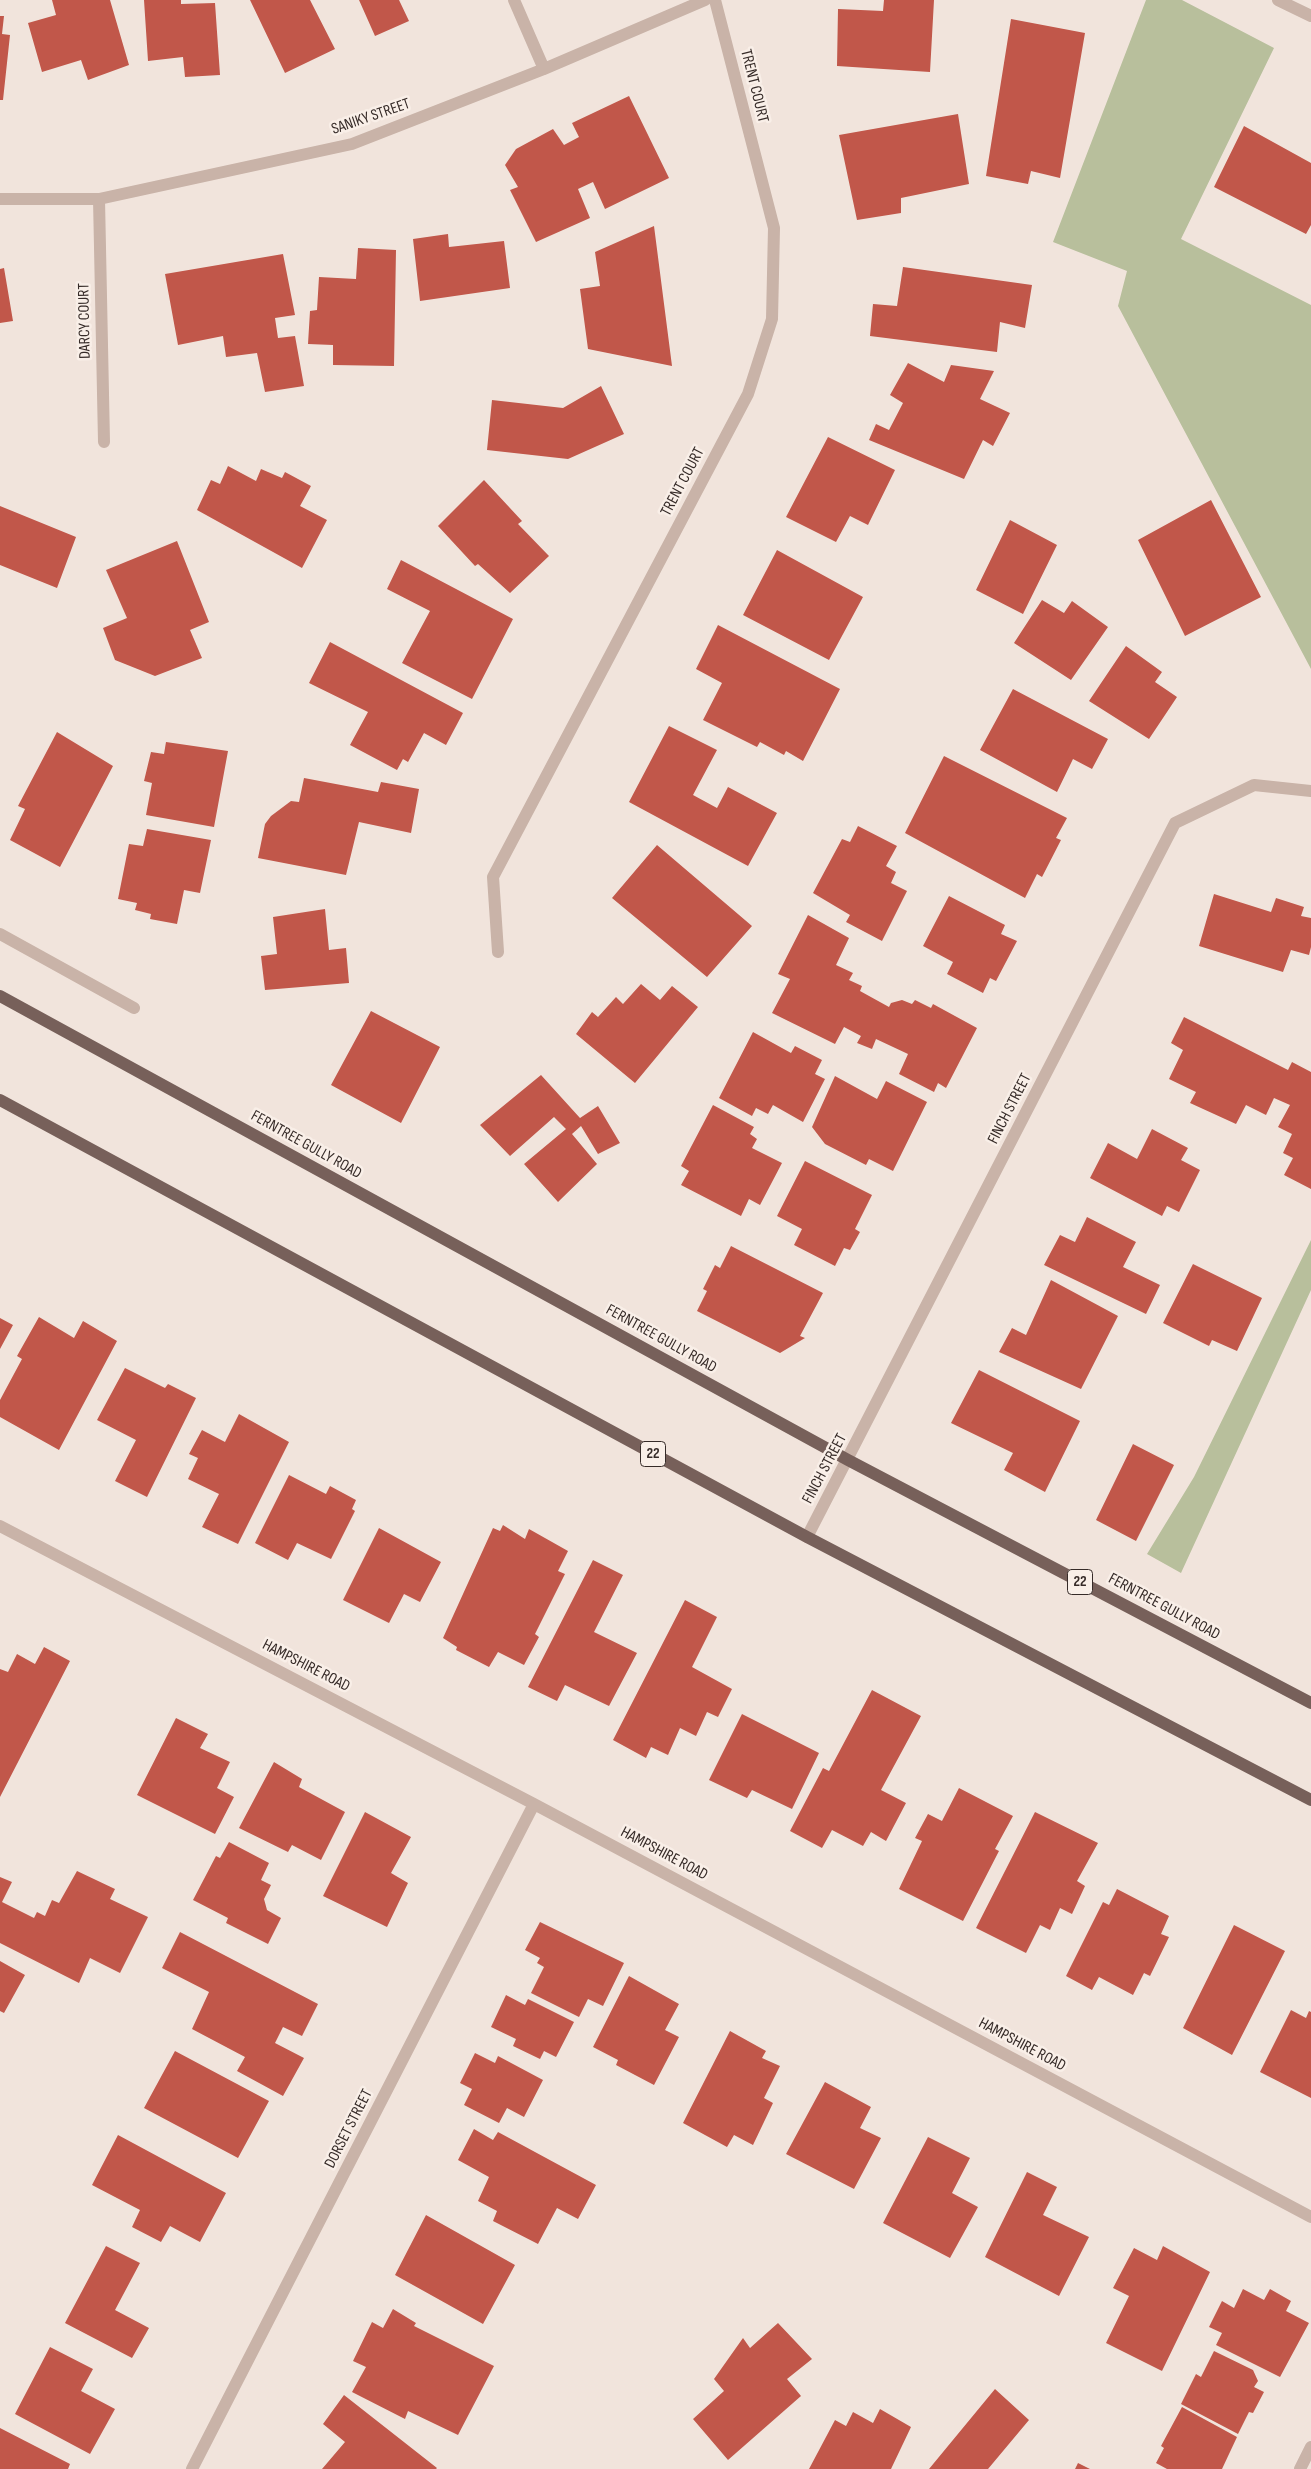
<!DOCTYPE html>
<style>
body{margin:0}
canvas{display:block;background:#f1e4dc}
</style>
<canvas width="1311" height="2469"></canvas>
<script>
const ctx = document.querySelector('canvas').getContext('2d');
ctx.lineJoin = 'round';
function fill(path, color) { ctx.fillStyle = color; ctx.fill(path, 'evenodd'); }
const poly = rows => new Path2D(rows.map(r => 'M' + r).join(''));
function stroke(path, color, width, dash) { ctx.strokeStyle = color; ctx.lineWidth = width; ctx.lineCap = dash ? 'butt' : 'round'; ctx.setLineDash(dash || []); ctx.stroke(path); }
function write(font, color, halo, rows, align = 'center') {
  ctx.font = font + ' "Sofia Sans Condensed",sans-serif'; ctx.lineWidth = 5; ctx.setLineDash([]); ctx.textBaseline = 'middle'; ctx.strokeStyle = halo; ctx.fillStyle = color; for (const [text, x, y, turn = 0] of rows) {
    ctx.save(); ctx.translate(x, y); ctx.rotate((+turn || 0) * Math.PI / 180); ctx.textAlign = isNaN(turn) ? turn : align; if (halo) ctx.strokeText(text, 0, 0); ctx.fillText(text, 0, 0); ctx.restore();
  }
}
const green = poly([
 [1146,0,1182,0,1274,48,1181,239,1311,305,1311,669,1118,306,1127,271,1053,242],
 [1311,1240,1311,1290,1181,1573,1147,1554,1194,1477]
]);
const building = poly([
 [52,0,110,0,129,65,88,80,81,60,42,72,28,23,56,15],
 [144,0,181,0,181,4,215,3,220,75,185,77,183,57,148,61],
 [250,0,310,0,335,49,285,73],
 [359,0,399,0,409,21,375,36],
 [884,0,934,0,930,72,837,66,838,9,883,11],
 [0,16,4,16,2,34,10,35,3,100,0,100],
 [1011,19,1085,33,1060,178,1031,171,1028,184,986,176],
 [629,96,669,178,605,209,593,182,578,189,590,218,536,242,510,190,518,187,505,165,516,149,553,129,564,145,579,137,572,123],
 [958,114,969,184,901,198,901,213,857,220,839,135],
 [1244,126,1311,163,1311,225,1306,234,1214,187],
 [654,226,672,366,588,349,580,289,600,286,595,252],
 [448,234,449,247,504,241,510,288,420,301,413,239],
 [358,248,396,250,394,366,333,365,333,345,308,344,310,311,317,310,319,277,356,279],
 [283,254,295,315,275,318,278,338,295,336,304,386,265,392,257,353,226,357,223,336,178,345,165,274],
 [903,267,1032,285,1025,328,1000,322,997,352,870,336,873,304,897,306],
 [4,268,13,321,0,323,0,269],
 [908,363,944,382,951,365,994,371,980,399,1010,413,993,446,983,440,964,479,869,440,876,424,889,430,903,403,890,395],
 [601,386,624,434,568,459,487,450,492,400,563,408],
 [828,437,895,470,868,525,850,516,836,542,786,517],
 [228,466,256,481,261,469,282,478,285,472,311,486,300,506,327,520,302,568,197,510,211,480,220,484],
 [484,480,522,521,518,524,549,556,510,593,478,564,475,566,438,526],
 [1211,500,1261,597,1185,636,1138,540],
 [0,506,76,537,57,588,0,565],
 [1010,520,1057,545,1023,614,976,590],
 [177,541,209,622,190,630,202,658,155,676,115,660,103,628,127,618,106,570],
 [777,550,863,597,829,660,743,615],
 [401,560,513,619,472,699,402,663,430,611,387,589],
 [1042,600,1064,613,1072,601,1108,627,1071,680,1014,643],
 [718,625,840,689,803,761,786,751,784,755,760,742,757,747,703,720,722,683,696,669],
 [330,642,463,713,446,745,424,733,408,762,403,759,397,770,350,745,368,712,309,683],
 [1126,646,1162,672,1155,682,1177,697,1149,739,1089,701],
 [1013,689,1108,739,1092,769,1073,759,1057,792,980,750],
 [669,726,717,750,693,795,717,808,728,787,777,813,748,866,629,802],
 [57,732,113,766,60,867,10,840,25,809,18,806],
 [166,742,228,751,214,827,146,815,152,783,144,781,151,752,164,754],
 [944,756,1067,818,1056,838,1061,840,1042,877,1037,874,1025,898,905,833],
 [304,778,378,792,381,782,419,789,411,833,359,822,346,875,258,858,265,824,271,816,291,801,299,802],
 [858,826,897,846,886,866,896,872,891,883,907,891,882,941,846,922,850,915,813,893,842,839,850,842],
 [147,829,211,840,200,893,184,890,177,924,150,919,151,914,135,910,137,903,118,899,129,844,143,846],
 [657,845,752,926,707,977,612,898],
 [1214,894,1271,912,1276,898,1304,907,1301,916,1311,918,1311,947,1309,955,1291,950,1283,972,1199,946],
 [949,896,1005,925,1001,934,1017,941,996,981,990,978,983,993,947,974,953,962,923,946],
 [325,909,329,950,346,948,349,983,265,990,261,956,277,954,273,917],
 [808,915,849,938,836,965,853,973,849,980,862,986,860,991,889,1007,891,1003,902,1000,912,1004,915,1000,931,1008,933,1004,977,1028,946,1088,938,1083,934,1092,899,1074,908,1054,876,1039,872,1049,857,1043,861,1036,844,1027,835,1044,772,1013,790,979,778,974],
 [641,984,660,1000,672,986,698,1007,635,1083,576,1034,592,1012,598,1017,616,997,623,1004],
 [371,1011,440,1047,401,1123,331,1085],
 [1184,1017,1288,1070,1292,1062,1311,1072,1311,1189,1284,1175,1293,1158,1283,1153,1292,1134,1278,1127,1290,1105,1274,1098,1266,1115,1246,1105,1236,1124,1190,1103,1196,1092,1169,1079,1183,1050,1171,1043],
 [753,1032,791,1053,795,1046,822,1060,815,1074,825,1079,803,1122,773,1105,768,1114,756,1108,752,1116,719,1098],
 [541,1075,580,1118,598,1106,620,1143,598,1154,581,1126,572,1134,597,1164,558,1202,524,1164,566,1129,554,1117,510,1156,480,1125],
 [835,1076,877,1099,886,1081,927,1102,893,1171,869,1159,866,1165,825,1144,812,1127],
 [713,1105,754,1127,750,1134,757,1139,752,1148,782,1163,760,1205,749,1199,741,1216,681,1185,689,1171,681,1166],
 [1152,1129,1188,1148,1181,1160,1200,1170,1179,1212,1167,1206,1162,1216,1090,1178,1108,1143,1137,1159],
 [805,1161,872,1195,855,1229,860,1232,850,1250,844,1248,835,1266,794,1245,802,1229,777,1216],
 [1087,1217,1136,1242,1123,1267,1160,1285,1146,1314,1044,1265,1060,1235,1075,1242],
 [731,1246,823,1293,800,1336,805,1338,780,1353,697,1311,707,1291,703,1289,715,1265,720,1268],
 [1193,1264,1262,1298,1237,1351,1212,1340,1209,1346,1163,1323],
 [1051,1280,1118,1316,1081,1389,999,1352,1012,1328,1026,1335],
 [39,1317,74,1338,83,1321,117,1341,59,1450,0,1417,0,1400,22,1359,17,1356],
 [0,1318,13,1325,0,1349],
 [125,1368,165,1388,168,1384,196,1398,147,1497,115,1481,136,1440,97,1420],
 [979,1370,1080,1421,1045,1492,1004,1470,1013,1453,951,1423],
 [239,1414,289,1442,238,1544,202,1527,219,1494,188,1479,198,1458,189,1454,202,1430,225,1442],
 [1133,1444,1174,1465,1136,1541,1096,1520],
 [289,1475,326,1494,330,1486,356,1500,352,1509,355,1511,331,1559,297,1543,288,1560,255,1543],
 [503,1525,525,1539,529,1529,568,1551,558,1571,565,1574,535,1634,539,1637,524,1665,498,1652,489,1667,456,1650,457,1647,443,1638,493,1528,500,1531],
 [379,1528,441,1562,420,1602,404,1594,389,1623,343,1600],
 [593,1560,623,1575,594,1632,637,1653,609,1706,565,1685,557,1701,528,1687],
 [685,1600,717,1617,692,1667,732,1689,718,1717,707,1712,696,1736,680,1728,668,1755,651,1747,646,1758,613,1740],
 [44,1647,70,1661,0,1797,0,1669,8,1672,17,1654,35,1664],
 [872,1690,921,1716,881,1790,906,1803,886,1841,871,1832,863,1846,832,1830,822,1848,790,1831,823,1768,829,1771],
 [742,1714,819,1753,792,1809,752,1790,747,1798,709,1780],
 [176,1718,208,1734,200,1748,230,1762,217,1788,234,1797,215,1834,137,1795],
 [274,1762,302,1779,299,1787,345,1812,321,1860,292,1845,288,1852,239,1828],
 [959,1788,1013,1816,995,1849,999,1851,963,1921,899,1889,922,1841,915,1838,928,1814,942,1821],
 [365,1812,411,1837,391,1873,408,1883,387,1927,323,1896],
 [1035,1812,1098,1843,1077,1881,1085,1886,1072,1914,1060,1908,1050,1930,1040,1925,1026,1953,976,1928],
 [229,1842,269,1863,261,1880,271,1885,264,1899,267,1910,281,1918,268,1944,226,1923,228,1918,193,1900,216,1856,220,1858],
 [77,1871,115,1889,110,1899,148,1917,120,1973,90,1958,79,1983,0,1943,0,1877,12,1882,2,1902,34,1918,37,1912,45,1916,52,1900,59,1903],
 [1117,1889,1169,1916,1161,1934,1169,1937,1150,1976,1144,1973,1133,1995,1099,1977,1092,1990,1066,1976,1103,1902,1109,1905],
 [540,1922,624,1963,603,2006,588,1999,579,2017,531,1993,544,1967,537,1963,540,1958,525,1950],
 [1234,1925,1285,1951,1232,2055,1183,2028],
 [180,1932,318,2004,302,2036,283,2027,275,2043,304,2058,283,2096,237,2071,245,2057,192,2029,209,1992,162,1968],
 [0,1961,25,1975,4,2013,0,2011],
 [629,1976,679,2004,665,2030,679,2037,654,2085,616,2065,618,2060,593,2047],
 [506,1995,525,2005,528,1999,574,2022,556,2057,544,2051,540,2059,513,2046,516,2039,491,2027],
 [1291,2010,1306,2018,1309,2011,1311,2012,1311,2098,1260,2072],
 [730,2031,766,2051,762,2058,780,2066,764,2098,773,2103,753,2145,734,2135,727,2147,683,2123],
 [175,2051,269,2101,238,2158,144,2108],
 [475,2053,495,2063,498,2056,543,2080,524,2117,507,2108,499,2123,464,2105,472,2089,460,2083],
 [825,2082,871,2107,860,2128,881,2138,854,2189,786,2154],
 [474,2129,493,2140,498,2132,596,2185,578,2219,557,2208,538,2244,493,2221,497,2211,478,2201,489,2177,458,2160],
 [118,2135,226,2193,200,2242,170,2226,161,2242,132,2227,140,2210,92,2185],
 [928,2137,970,2158,952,2193,978,2207,950,2258,883,2223],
 [1027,2172,1057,2187,1043,2215,1089,2237,1059,2296,985,2257],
 [426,2215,515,2265,483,2324,395,2275],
 [106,2246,140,2263,115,2310,149,2328,132,2358,65,2323],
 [1163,2246,1210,2272,1162,2371,1106,2343,1129,2296,1113,2288,1134,2248,1157,2260],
 [1243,2289,1264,2300,1270,2289,1291,2301,1286,2311,1309,2323,1280,2377,1216,2345,1222,2333,1209,2327,1222,2301,1234,2308],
 [393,2309,416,2323,414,2326,494,2366,458,2435,408,2411,405,2419,352,2392,366,2367,353,2361,372,2322,383,2328],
 [778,2323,812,2359,787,2379,801,2396,728,2460,693,2419,724,2391,714,2379,743,2338,750,2348],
 [50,2347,93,2369,81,2391,115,2409,90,2454,15,2414],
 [1214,2351,1253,2370,1258,2381,1254,2387,1264,2392,1253,2413,1249,2412,1238,2434,1181,2404,1196,2374,1201,2377],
 [995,2389,1029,2420,988,2469,929,2469],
 [344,2395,437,2468,436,2469,322,2469,345,2442,323,2424],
 [1182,2407,1237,2437,1222,2469,1167,2469,1156,2463,1164,2448,1161,2446],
 [880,2409,911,2427,891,2469,809,2469,835,2420,846,2426,853,2412,873,2423],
 [0,2428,70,2464,68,2469,0,2469],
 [1078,2463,1090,2469,1075,2469]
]);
const minor = poly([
 [514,0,544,69],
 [1278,0,1311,16],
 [0,199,99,199,352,144,544,69,705,0],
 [99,199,104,442],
 [0,934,134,1008],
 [498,952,493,877,748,394,772,319,774,228,715,0],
 [0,1526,534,1804,1311,2217],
 [807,1537,1175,823,1254,785,1311,791],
 [192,2469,534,1804],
 [1300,2469,1311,2447]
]);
const major = poly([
 [0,996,848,1460,1311,1703],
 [0,1100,807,1537,1311,1800]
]);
const shields = [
 [653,1454,25],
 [1080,1582,25]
];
const shieldNames = [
 ["22",653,1454],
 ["22",1080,1582]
];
const streetNames = [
 ["TRENT COURT",754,86,76],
 ["SANIKY STREET",371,117,-19],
 ["DARCY COURT",85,321,-91],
 ["TRENT COURT",683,482,-62],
 ["FINCH STREET",1010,1109,-63],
 ["FERNTREE GULLY ROAD",306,1145,29],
 ["FERNTREE GULLY ROAD",661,1339,29],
 ["FINCH STREET",825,1469,-62],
 ["FERNTREE GULLY ROAD",1164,1607,28],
 ["HAMPSHIRE ROAD",306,1666,27],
 ["HAMPSHIRE ROAD",664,1854,28],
 ["HAMPSHIRE ROAD",1022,2045,28],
 ["DORSET STREET",349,2129,-63]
];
fill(green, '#b8bf9c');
fill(building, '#c1574a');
stroke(minor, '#c9b3a8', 12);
stroke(major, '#77605a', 12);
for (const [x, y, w] of shields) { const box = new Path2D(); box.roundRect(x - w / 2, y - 12.5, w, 25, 4); ctx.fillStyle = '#f9efe8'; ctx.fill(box); stroke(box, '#362b28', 1); }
write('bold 15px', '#362b28', null, shieldNames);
write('16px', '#362b28', '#f9efe8', streetNames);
</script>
